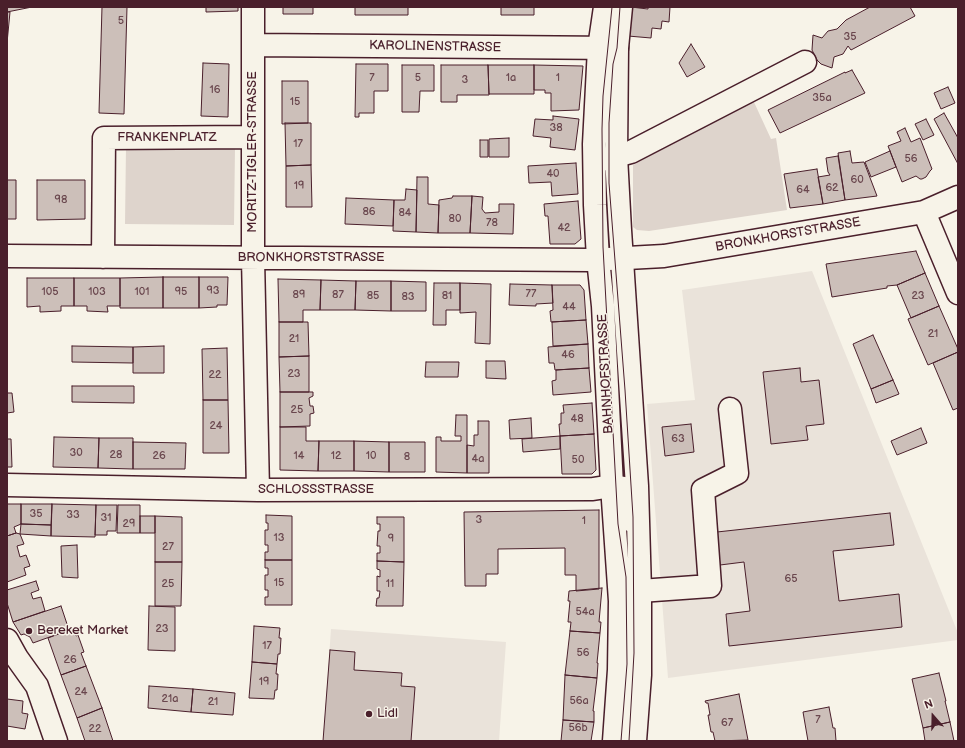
<!DOCTYPE html>
<style>
body{margin:0}
#map{position:relative;width:965px;height:748px;overflow:hidden;background:#f7f3e8;font-family:"Balsamiq Sans",sans-serif}
canvas{display:block}
.frame{position:absolute;inset:0;border:8px solid #4a1f2b;pointer-events:none}
.north{position:absolute;left:913px;top:696px;width:40px;height:40px;-webkit-text-stroke:3px #f7f3e8;paint-order:stroke;rotate:340deg;font-size:11px;font-weight:700;line-height:16px;text-align:center;color:#4a1f2b}
.north::after{content:'';display:block;margin:auto;width:14px;height:18px;background:#4a1f2b;clip-path:polygon(50% 0,100% 100%,50% 72%,0 100%)}
</style>
<div id="map">
<canvas width="965" height="748"></canvas>
<div class="frame"></div>
<div class="north">N</div>
</div>
<script>
const ctx = document.querySelector('canvas').getContext('2d');
ctx.lineJoin = 'round';
function fill(path, color) { ctx.fillStyle = color; ctx.fill(path, 'evenodd'); }
const poly = rows => new Path2D(rows.map(r => 'M' + r).join(''));
function stroke(path, color, width, dash) { ctx.strokeStyle = color; ctx.lineWidth = width; ctx.lineCap = dash ? 'butt' : 'round'; ctx.setLineDash(dash || []); ctx.stroke(path); }
function write(font, color, halo, rows, align = 'center') {
  ctx.font = font + ' "Balsamiq Sans",sans-serif'; ctx.lineWidth = 3; ctx.setLineDash([]); ctx.textBaseline = 'middle'; ctx.strokeStyle = halo; ctx.fillStyle = color; for (const [text, x, y, turn = 0] of rows) {
    ctx.save(); ctx.translate(x, y); ctx.rotate((+turn || 0) * Math.PI / 180); ctx.textAlign = isNaN(turn) ? turn : align; if (halo) ctx.strokeText(text, 0, 0); ctx.fillText(text, 0, 0); ctx.restore();
  }
}
const built = poly([
 [812,271,958,633,958,640,668,678,647,404,695,400,682,290],
 [331,629,506,642,499,741,323,741]
]);
const green = poly([
 [753,100,771,139,776,138,787,210,649,231,637,230,633,227,633,165],
 [126,147,235,148,234,225,125,224]
]);
const building = poly([
 [7,7,32,7,7,12,7,7],
 [102,7,127,7,124,114,99,113,102,7],
 [206,7,238,7,238,11,206,12,206,7],
 [283,7,313,7,313,14,283,14,283,7],
 [355,7,408,7,408,15,355,15,355,7],
 [501,7,534,7,534,15,501,15,501,7],
 [631,7,648,9,648,7,670,7,669,22,662,21,661,29,652,28,651,38,628,36,631,7],
 [870,7,910,7,915,16,851,50,848,46,843,54,834,57,832,68,821,64,817,60,812,50,813,35,822,38,828,31,837,29,846,20,870,7],
 [7,12,10,12,7,43,7,12],
 [691,44,705,67,687,77,679,63,691,44],
 [203,63,229,64,228,117,201,116,203,63],
 [356,64,388,64,388,91,374,91,374,113,359,113,359,117,355,117,356,64],
 [402,65,434,65,434,91,420,91,419,112,402,112,402,65],
 [441,65,488,65,489,95,457,95,457,102,441,102,441,65],
 [488,65,534,65,534,94,489,94,488,65],
 [534,65,583,66,579,110,551,111,551,93,545,93,545,90,534,90,534,65],
 [852,70,865,93,780,133,768,110,845,72,845,73,852,70],
 [282,81,308,81,308,123,282,124,282,81],
 [948,87,955,103,941,109,934,93,948,87],
 [944,113,958,138,958,164,934,119,944,113],
 [553,116,579,119,575,150,550,147,551,138,533,136,535,119,553,120,553,116],
 [926,119,934,135,923,140,915,124,926,119],
 [285,123,311,123,311,165,286,166,285,123],
 [905,128,911,142,920,138,932,169,930,171,926,177,922,179,920,179,916,176,902,182,888,146,901,141,897,132,905,128],
 [509,138,509,157,489,157,489,139,509,138],
 [480,140,488,140,488,157,480,157,480,140],
 [850,151,852,163,864,162,877,196,845,200,838,153,850,151],
 [890,151,896,167,871,177,865,162,890,151],
 [838,156,845,200,823,204,818,177,830,175,828,172,826,158,838,156],
 [576,163,578,194,552,196,551,182,529,183,528,166,576,163],
 [311,165,312,207,286,207,286,166,311,165],
 [817,169,823,204,790,208,784,174,817,169],
 [417,177,428,177,428,204,439,205,438,233,416,232,417,177],
 [7,180,16,180,16,219,7,219,7,180],
 [37,180,85,180,85,219,37,220,37,180],
 [406,189,417,190,416,232,393,231,394,200,405,200,406,189],
 [453,196,472,196,470,233,438,233,439,200,452,198,453,196],
 [472,196,483,197,482,209,485,213,499,212,499,204,514,204,513,234,470,233,472,196],
 [346,198,394,200,393,226,345,224,346,198],
 [578,201,581,239,575,244,550,244,548,216,545,216,544,204,578,201],
 [916,251,925,273,897,285,887,286,887,288,832,297,826,264,916,251],
 [925,273,939,306,911,318,897,285,925,273],
 [163,277,199,277,199,308,163,308,163,277],
 [163,277,163,308,120,308,120,278,163,277],
 [199,277,228,277,227,305,217,305,217,307,199,308,199,277],
 [27,278,74,278,74,306,61,306,61,311,40,312,40,306,27,307,27,278],
 [74,278,120,278,120,306,107,306,108,312,87,311,87,306,74,306,74,278],
 [278,279,321,280,320,310,303,310,303,322,279,322,278,279],
 [321,280,356,281,355,310,320,310,321,280],
 [356,281,391,281,391,311,355,310,356,281],
 [391,281,426,282,426,311,391,311,391,281],
 [434,283,460,283,460,310,446,310,446,325,433,325,434,283],
 [460,283,491,284,490,344,475,343,476,312,460,313,460,283],
 [510,284,552,285,553,303,536,304,536,306,509,305,510,284],
 [552,285,580,285,584,290,586,320,551,322,550,311,553,310,552,285],
 [939,306,958,349,958,352,928,365,908,319,939,306],
 [586,320,588,344,553,346,552,322,586,320],
 [279,322,308,322,309,356,279,357,279,322],
 [873,335,893,380,871,389,853,344,873,335],
 [588,344,589,368,555,370,554,363,549,363,548,347,588,344],
 [72,346,133,347,133,363,72,362,72,346],
 [164,346,164,373,133,373,133,347,164,346],
 [227,348,228,400,203,400,202,349,227,348],
 [958,352,958,408,953,410,933,363,958,352],
 [309,356,309,392,280,392,279,357,309,356],
 [486,361,505,361,506,379,486,378,486,361],
 [426,362,459,362,458,377,425,377,426,362],
 [589,368,591,392,553,395,552,381,556,380,556,370,589,368],
 [800,368,801,382,819,380,824,424,806,426,808,440,771,444,763,372,800,368],
 [893,380,899,394,876,403,871,389,893,380],
 [72,386,134,386,134,403,72,402,72,386],
 [280,392,313,392,313,396,309,398,310,406,313,406,314,413,310,414,310,426,280,427,280,392],
 [7,393,12,393,14,412,7,413,7,393],
 [203,400,228,400,229,453,203,453,203,400],
 [592,403,594,434,560,436,559,424,561,424,561,413,564,413,563,405,592,403],
 [456,415,467,415,467,473,436,472,436,437,441,437,441,441,461,441,461,436,455,436,456,415],
 [531,418,532,438,510,439,509,420,531,418],
 [478,421,489,421,489,473,467,473,467,445,474,446,474,435,478,435,478,421],
 [691,424,694,452,665,456,662,427,691,424],
 [280,427,306,427,306,441,319,441,318,471,280,470,280,427],
 [921,428,927,443,897,455,891,441,921,428],
 [594,434,596,470,592,474,562,474,560,436,594,434],
 [560,436,560,449,523,452,522,439,560,436],
 [54,437,99,438,98,468,53,467,54,437],
 [99,438,133,438,133,469,98,468,99,438],
 [7,439,11,439,12,467,7,467,7,439],
 [319,441,354,441,354,471,318,471,319,441],
 [354,441,389,442,389,472,354,471,354,441],
 [133,442,186,443,185,469,133,469,133,442],
 [389,442,425,442,425,472,389,472,389,442],
 [7,504,21,504,21,524,14,527,16,533,7,536,7,504],
 [21,504,52,504,51,525,21,524,21,504],
 [52,504,96,505,95,537,51,536,52,504],
 [96,505,117,505,116,531,107,531,107,535,95,535,96,505],
 [118,505,140,505,140,533,117,533,118,505],
 [599,510,599,589,576,591,576,575,565,575,565,548,498,549,498,574,486,574,486,586,465,586,464,512,599,510],
 [890,513,894,545,833,551,839,601,899,594,902,627,729,646,726,614,750,611,744,562,720,565,717,532,890,513],
 [266,515,292,516,292,560,265,560,265,552,268,552,268,545,265,545,265,530,268,530,268,523,266,523,266,515],
 [140,516,155,516,155,533,140,533,140,516],
 [155,516,182,517,182,562,155,562,155,516],
 [377,517,404,517,404,562,377,561,377,553,380,553,380,546,377,546,378,531,380,531,380,524,377,524,377,517],
 [21,524,51,525,51,536,20,534,21,524],
 [16,533,20,534,24,544,17,546,20,557,26,555,30,566,24,568,26,575,7,582,7,536,16,533],
 [77,545,78,578,62,577,61,546,77,545],
 [265,560,292,560,292,605,265,605,265,597,268,597,268,590,265,590,265,575,268,575,268,568,265,568,265,560],
 [377,561,404,562,403,606,376,606,377,598,379,598,380,591,377,591,377,576,380,577,380,570,377,569,377,561],
 [155,562,182,562,181,606,155,606,155,562],
 [36,581,39,590,31,593,33,599,41,597,45,611,13,622,7,603,7,590,36,581],
 [602,588,599,622,601,622,600,633,570,631,571,622,568,622,570,601,568,601,569,591,602,588],
 [61,606,69,630,33,643,30,637,24,634,21,635,13,622,61,606],
 [149,606,175,607,175,651,148,650,149,606],
 [254,626,280,628,279,638,281,638,280,654,278,654,277,664,252,662,254,626],
 [69,630,74,630,76,636,78,635,84,652,81,653,86,666,61,675,48,638,69,630],
 [570,631,600,633,597,663,598,663,597,678,565,675,570,631],
 [330,650,355,652,354,670,402,673,401,686,415,687,411,741,323,741,330,650],
 [252,662,277,664,276,674,278,674,277,690,275,690,274,699,249,698,252,662],
 [86,666,102,708,77,718,61,675,86,666],
 [939,673,946,701,945,701,950,722,923,728,912,679,939,673],
 [565,675,597,678,593,711,594,711,594,722,563,720,565,675],
 [149,686,193,689,191,712,148,708,149,686],
 [193,689,235,693,233,715,191,712,193,689],
 [739,694,748,740,715,741,713,732,711,732,708,715,710,715,708,703,706,703,705,701,739,694],
 [7,699,23,701,22,713,28,714,25,729,7,726,7,699],
 [829,707,833,728,835,728,836,741,808,741,803,712,829,707],
 [102,708,113,741,85,741,77,718,102,708],
 [563,720,594,722,591,741,561,741,563,720],
 [950,722,954,741,925,741,923,728,950,722]
]);
const minor = poly([
 [253,7,253,258,258,490],
 [254,45,617,48],
 [598,161,631,152,805,62],
 [924,212,958,293],
 [7,256,590,260,664,256,924,212,958,197],
 [103,257,104,138,253,137],
 [7,485,258,490,593,489,612,486,625,488,632,521],
 [640,591,710,586,703,490,737,473,730,409],
 [7,640,17,658,37,686,56,741]
]);
const major = poly([
 [605,7,599,48,594,144,595,205,598,259,603,306,612,486,620,601,619,670,614,741],
 [621,7,617,48,616,156,620,230,637,486,640,591,640,675,635,741]
]);
const tram = poly([
 [612,7,603,96,602,129,603,247,618,524,626,577,627,664,621,741],
 [620,7,617,48,613,64,609,123,609,183,625,390,633,517,634,653,629,741]
]);
const markers = [
 [29,631,4,"#4a1f2b"],
 [369,714,4,"#4a1f2b"]
];
const numberNames = [
 ["5",121,21],
 ["35",850,37],
 ["7",372,78],
 ["5",418,78],
 ["1a",511,78],
 ["1",558,78],
 ["3",465,80],
 ["16",215,90],
 ["35a",822,98],
 ["15",295,102],
 ["38",556,128],
 ["17",298,144],
 ["56",911,159],
 ["40",553,174],
 ["60",857,180],
 ["19",299,186],
 ["62",832,188],
 ["64",803,190],
 ["98",61,200],
 ["86",369,212],
 ["84",405,213],
 ["80",455,219],
 ["78",492,223],
 ["42",564,228],
 ["93",213,291],
 ["105",50,292],
 ["103",97,292],
 ["101",142,292],
 ["95",181,292],
 ["77",531,294],
 ["89",299,295],
 ["87",338,295],
 ["85",373,296],
 ["81",447,296],
 ["23",918,296],
 ["83",408,297],
 ["44",569,307],
 ["21",933,334],
 ["21",294,339],
 ["46",568,355],
 ["23",294,374],
 ["22",215,375],
 ["25",297,410],
 ["48",577,419],
 ["24",216,426],
 ["63",678,439],
 ["30",76,453],
 ["28",116,455],
 ["26",159,456],
 ["14",299,456],
 ["12",336,456],
 ["10",371,456],
 ["8",407,457],
 ["4a",478,459],
 ["50",578,460],
 ["35",36,514],
 ["33",73,515],
 ["31",106,518],
 ["3",479,520],
 ["1",584,521],
 ["29",129,524],
 ["13",279,538],
 ["9",391,539],
 ["27",168,547],
 ["65",791,579],
 ["15",279,583],
 ["25",168,584],
 ["11",390,584],
 ["54a",585,612],
 ["23",162,629],
 ["17",267,646],
 ["56",583,653],
 ["26",70,660],
 ["19",264,682],
 ["24",81,692],
 ["21a",170,699],
 ["56a",579,701],
 ["21",213,702],
 ["7",818,720],
 ["67",727,723],
 ["56b",578,728],
 ["22",95,729]
];
const streetNames = [
 ["KAROLINENSTRASSE",435,47,1],
 ["FRANKENPLATZ",167,138],
 ["MORITZ-TIGLER-STRASSE",253,152,-90],
 ["BRONKHORSTSTRASSE",788,235,-10],
 ["BRONKHORSTSTRASSE",311,258],
 ["BAHNHOFSTRASSE",606,374,-93],
 ["SCHLOSSSTRASSE",316,490]
];
const poiNames = [
 ["Bereket Market",37,631],
 ["Lidl",377,714]
];
fill(built, '#eae3da');
fill(green, '#ded4cc');
fill(building, '#ccbfb9');
stroke(building, '#4a1f2b', 1);
stroke(minor, '#4a1f2b', 25);
stroke(major, '#4a1f2b', 25);
stroke(minor, '#f7f3e8', 22);
stroke(major, '#f7f3e8', 22);
stroke(tram, '#4a1f2b', 1);
for (const [x, y, r, color] of markers) { const dot = new Path2D(); dot.arc(x, y, r, 0, 2 * Math.PI); ctx.fillStyle = color; ctx.fill(dot); stroke(dot, '#f7f3e8', 1.5); }
write('11px', '#6a474e', null, numberNames);
write('13px', '#4a1f2b', '#f7f3e8', streetNames);
write('13px', '#4a1f2b', '#f7f3e8', poiNames, 'left');
</script>
